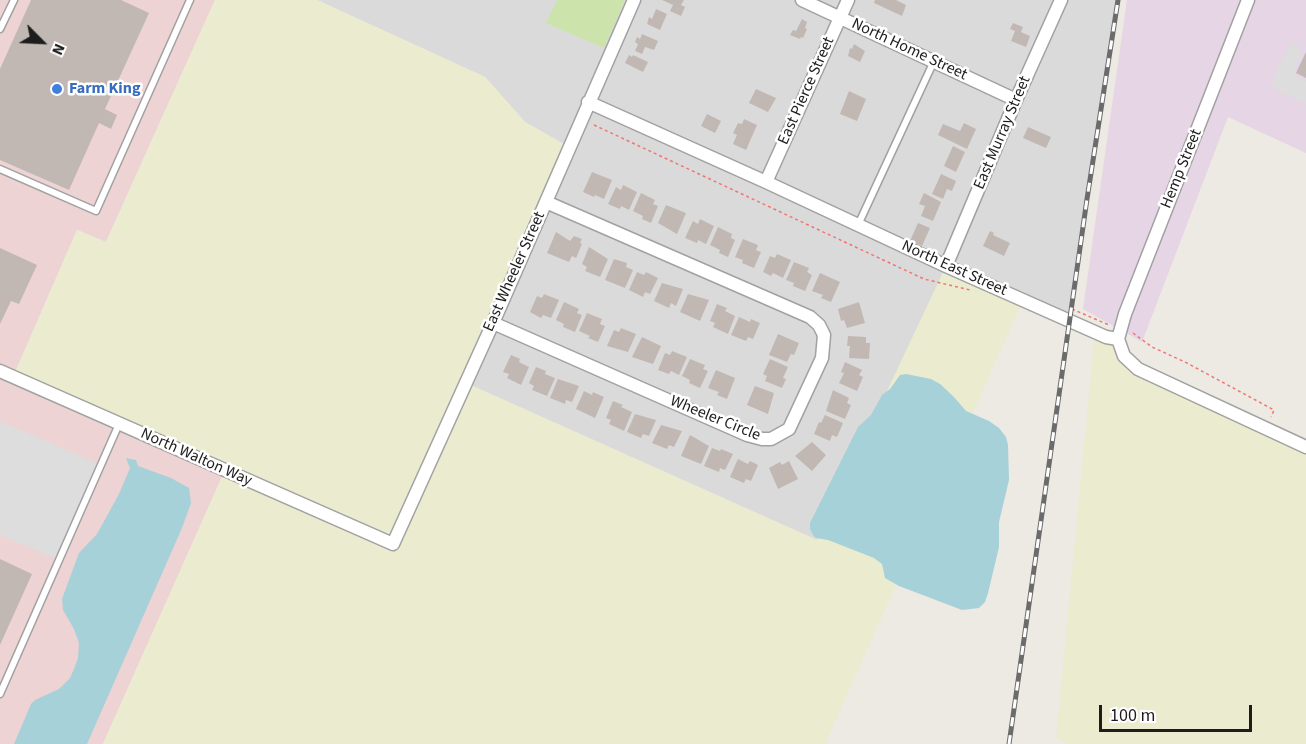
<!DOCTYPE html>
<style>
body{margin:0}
#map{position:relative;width:1306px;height:744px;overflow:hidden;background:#ede9e3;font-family:"Source Sans 3",sans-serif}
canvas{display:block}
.north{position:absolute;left:12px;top:12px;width:60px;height:60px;-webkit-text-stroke:4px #fff;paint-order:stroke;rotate:114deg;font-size:16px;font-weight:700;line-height:24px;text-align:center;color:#1d1d1d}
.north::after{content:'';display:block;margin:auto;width:21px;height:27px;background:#1d1d1d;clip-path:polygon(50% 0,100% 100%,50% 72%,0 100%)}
.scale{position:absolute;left:1099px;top:705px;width:153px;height:27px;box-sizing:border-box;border:3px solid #1d1d1d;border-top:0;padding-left:8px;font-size:18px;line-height:21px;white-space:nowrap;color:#1d1d1d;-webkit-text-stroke:4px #fff;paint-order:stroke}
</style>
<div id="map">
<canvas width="1306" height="744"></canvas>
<div class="north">N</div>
<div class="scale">100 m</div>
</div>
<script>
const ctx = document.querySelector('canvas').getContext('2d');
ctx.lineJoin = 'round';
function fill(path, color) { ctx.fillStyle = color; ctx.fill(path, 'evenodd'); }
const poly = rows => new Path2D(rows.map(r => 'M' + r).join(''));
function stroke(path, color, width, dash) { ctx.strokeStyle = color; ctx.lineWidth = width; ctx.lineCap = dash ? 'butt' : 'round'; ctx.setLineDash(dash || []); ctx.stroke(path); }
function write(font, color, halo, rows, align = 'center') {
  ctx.font = font + ' "Source Sans 3",sans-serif'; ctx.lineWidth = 5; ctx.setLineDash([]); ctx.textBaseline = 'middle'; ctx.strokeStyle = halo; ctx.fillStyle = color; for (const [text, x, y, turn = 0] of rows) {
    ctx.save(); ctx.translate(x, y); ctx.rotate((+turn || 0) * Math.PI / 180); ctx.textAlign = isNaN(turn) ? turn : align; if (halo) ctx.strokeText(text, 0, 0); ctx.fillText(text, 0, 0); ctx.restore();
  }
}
const residential = poly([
 [317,0,1118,0,1070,321,946,267,817,540,466,383,569,147,525,122,485,77]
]);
const commercial = poly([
 [0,0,215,0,106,242,77,230,13,377,225,470,103,744,0,744]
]);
const industrial = poly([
 [1127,0,1306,0,1306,153,1228,117,1142,342,1083,309]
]);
const farmland = poly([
 [215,0,317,0,485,77,525,122,569,147,466,383,817,540,946,266,1023,300,825,744,103,744,225,470,13,377,77,230,106,242],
 [1095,332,1114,339,1124,356,1306,447,1306,744,1069,744,1056,738]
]);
const grass = poly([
 [557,0,625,0,604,48,546,23]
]);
const parking = poly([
 [1292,43,1301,46,1298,52,1302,54,1293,74,1306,81,1306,104,1272,88,1277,68],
 [0,421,101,465,59,560,0,535]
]);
const water = poly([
 [906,374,931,379,940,384,954,397,966,411,989,421,999,428,1006,437,1008,445,1009,480,999,522,999,547,988,593,985,602,979,608,962,610,899,586,885,578,882,564,874,558,828,540,816,538,813,535,810,529,810,523,858,427,871,415,882,395,890,389,900,375],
 [126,458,136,460,138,466,171,478,189,488,191,503,182,528,87,744,14,744,31,704,35,700,59,689,70,678,74,669,78,658,79,643,74,629,63,610,62,599,79,553,97,534,119,494,130,468]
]);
const building = poly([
 [31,0,121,0,149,13,105,109,117,115,111,129,99,123,69,190,0,160,0,69],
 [662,0,684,0,681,5,685,7,681,16,670,11,673,5],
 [875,0,896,0,906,5,902,16,874,3],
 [656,9,667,14,660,30,647,24,649,17,652,19],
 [802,19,807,22,805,28,807,29,803,38,801,37,800,39,790,35,793,30,796,31],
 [1013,23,1023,27,1021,32,1030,36,1026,47,1011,41,1015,31,1010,29],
 [642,34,658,41,654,50,645,47,642,54,635,51,638,44,635,42,637,37,640,39],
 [854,44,865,51,860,62,848,56,850,48,852,49],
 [1306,52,1306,78,1296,73],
 [629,55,632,57,633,55,648,62,643,72,625,63],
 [756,89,776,98,768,112,749,103],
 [849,91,866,99,857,121,840,114],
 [707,114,721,121,715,133,701,126],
 [744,119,757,125,746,150,733,144,737,135,733,133,738,123,742,124],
 [964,123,976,129,967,149,938,135,943,124,960,131],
 [1028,127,1051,137,1046,148,1023,138],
 [953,146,965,152,956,172,944,166],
 [592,172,612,180,604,199,595,195,594,197,583,192],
 [941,174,956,181,952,191,947,189,943,199,932,194],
 [623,185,637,192,629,210,621,206,620,209,608,204,616,187,621,190],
 [641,193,655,200,653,204,658,206,651,223,642,219,643,216,633,211],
 [924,193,941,202,933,221,921,216,925,206,919,204],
 [666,205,686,213,677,234,658,223],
 [700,219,714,226,706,244,698,240,697,243,685,238,693,221,698,224],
 [918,223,930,228,922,246,910,241],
 [718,227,732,234,731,238,735,240,728,257,719,253,720,250,710,245],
 [990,231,994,233,993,235,1010,243,1004,256,983,246],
 [556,232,570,241,574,236,582,239,580,243,582,244,576,258,572,256,569,262,547,253],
 [743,239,758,245,756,250,761,252,754,268,742,263,743,260,735,257],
 [589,247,608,259,600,277,585,271,587,267,582,264],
 [0,248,37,265,19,304,11,301,0,324],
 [777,254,791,260,783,278,773,273,771,276,763,272,770,256,775,258],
 [614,259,627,263,626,267,633,270,625,288,605,280],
 [794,262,809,268,807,272,812,275,805,291,793,286,794,283,786,280],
 [637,272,644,275,646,272,658,278,650,294,645,292,643,297,629,290],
 [820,273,840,282,831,302,821,298,823,295,812,291],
 [662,283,683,289,676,306,671,303,669,308,654,301],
 [544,294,559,300,551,318,543,315,541,318,530,312,537,296,542,298],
 [688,294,709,300,700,321,680,312],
 [564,302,579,309,577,313,582,315,575,332,563,327,564,324,556,320],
 [859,302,865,323,847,328,844,320,841,321,838,309],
 [717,304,727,308,725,311,735,316,728,334,713,327,715,323,710,321],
 [587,313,602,319,600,324,605,326,598,342,588,338,590,336,579,331],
 [739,317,750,322,751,319,760,323,753,339,748,337,746,341,731,335],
 [621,328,636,334,628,352,607,346,614,330,619,332],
 [778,334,799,343,794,355,791,354,787,362,769,355],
 [848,336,866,337,866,343,870,343,869,359,849,358,850,346,847,346],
 [642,337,661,346,653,364,632,357],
 [672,351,687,357,679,375,671,371,669,374,658,370,665,353,670,355],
 [511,355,520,359,519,362,529,367,521,385,507,378,509,374,503,372],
 [690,359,705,365,703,369,708,371,700,388,689,383,690,380,682,376],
 [770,359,788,367,783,378,786,379,782,388,765,381,767,376,763,374],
 [845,362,862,370,859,375,863,377,857,391,839,383,844,373,841,372],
 [536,367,546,371,545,374,555,378,547,396,532,390,534,386,529,383],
 [716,370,735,378,727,399,717,395,719,392,708,388],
 [558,379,579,386,572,402,566,400,565,404,550,398],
 [755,386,774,393,768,414,747,405],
 [833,390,849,398,847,403,851,405,845,419,826,411],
 [584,391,592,395,593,392,604,397,595,418,576,409],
 [613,401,623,405,621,407,632,412,624,431,609,424,611,420,606,418],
 [635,414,656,420,649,436,643,434,641,438,627,432],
 [825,415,843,423,837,437,832,435,830,441,814,434,819,422,821,423],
 [661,425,682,431,674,447,669,445,667,449,652,443],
 [690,435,709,446,701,464,681,456],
 [812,442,826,455,812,471,795,456],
 [712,448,720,451,721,449,733,454,725,470,720,468,719,472,704,466],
 [738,459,748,464,750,461,758,465,751,481,746,479,744,483,730,477],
 [789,461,798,479,778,489,769,468,780,462,782,465],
 [0,559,32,574,0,645]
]);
const path = poly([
 [594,125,924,279,970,290],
 [1072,309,1109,325],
 [1133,333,1152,347,1185,362,1274,410,1271,417]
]);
const service = poly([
 [0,29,14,0],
 [0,169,96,211,190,0],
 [858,225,934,61],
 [0,694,119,424]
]);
const minor = poly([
 [802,0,1016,100],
 [1248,0,1125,314,1118,339,1124,356,1138,369,1306,447],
 [588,102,766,182,946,266,1106,337,1118,339],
 [766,182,848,0],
 [946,266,1016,100,1061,0],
 [493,323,747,435,762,439,771,439,789,429,822,358,824,335,819,325,810,317,546,202],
 [0,371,393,544,493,323,634,0]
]);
const rail = poly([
 [1009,744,1087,199,1118,0]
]);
const markers = [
 [57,89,6,"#3f7fe0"]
];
const streetNames = [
 ["North Home Street",909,50,25],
 ["East Pierce Street",807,91,-66],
 ["East Murray Street",1003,133,-67],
 ["Hemp Street",1182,169,-68],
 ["North East Street",954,269,24],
 ["East Wheeler Street",515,272,-66],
 ["Wheeler Circle",715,419,22],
 ["North Walton Way",196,458,24]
];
const shopNames = [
 ["Farm King",69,89]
];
fill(residential, '#dbdada');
fill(commercial, '#edd3d4');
fill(industrial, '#e6d5e4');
fill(farmland, '#ebebcf');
fill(grass, '#cce4ac');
fill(parking, '#ddd');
fill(water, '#a6d1d8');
fill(building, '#c1b8b3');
stroke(service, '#a1a1a1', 9);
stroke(minor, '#a1a1a1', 15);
stroke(path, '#ef7572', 1.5, [3, 3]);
stroke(service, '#fff', 6);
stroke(minor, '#fff', 12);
stroke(rail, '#6b6b6b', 5);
stroke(rail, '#fff', 3, [9]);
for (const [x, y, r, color] of markers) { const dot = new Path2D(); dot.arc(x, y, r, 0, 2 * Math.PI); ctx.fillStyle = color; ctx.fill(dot); stroke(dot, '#fff', 2); }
write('16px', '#1d1d1d', '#fff', streetNames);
write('bold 16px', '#366cbe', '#fff', shopNames, 'left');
</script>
